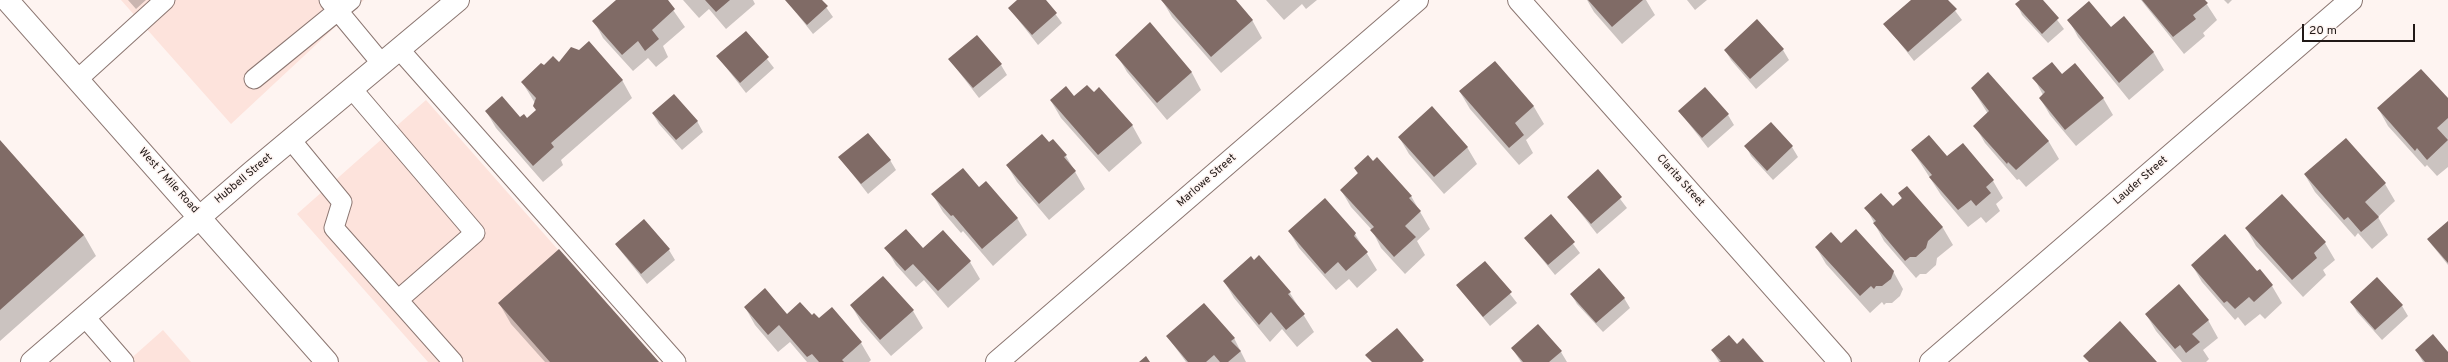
<!DOCTYPE html>
<style>
body{margin:0}
#map{position:relative;width:2448px;height:362px;overflow:hidden;background:#fef4f1;font-family:Overpass,sans-serif}
canvas{display:block}
.scale{position:absolute;left:2302px;top:24px;width:113px;height:18px;box-sizing:border-box;border:2px solid #211917;border-top:0;padding-left:5px;font-size:12px;line-height:14px;white-space:nowrap;color:#211917;-webkit-text-stroke:3px #fef4f1;paint-order:stroke}
</style>
<div id="map">
<canvas width="2448" height="362"></canvas>
<div class="scale">20 m</div>
</div>
<script>
const ctx = document.querySelector('canvas').getContext('2d');
ctx.lineJoin = 'round';
function fill(path, color) { ctx.fillStyle = color; ctx.fill(path, 'evenodd'); }
const poly = rows => new Path2D(rows.map(r => 'M' + r).join(''));
function stroke(path, color, width, dash) { ctx.strokeStyle = color; ctx.lineWidth = width; ctx.lineCap = dash ? 'butt' : 'round'; ctx.setLineDash(dash || []); ctx.stroke(path); }
function write(font, color, halo, rows, align = 'center') {
  ctx.font = font + ' Overpass,sans-serif'; ctx.lineWidth = 3; ctx.setLineDash([]); ctx.textBaseline = 'middle'; ctx.strokeStyle = halo; ctx.fillStyle = color; for (const [text, x, y, turn = 0] of rows) {
    ctx.save(); ctx.translate(x, y); ctx.rotate((+turn || 0) * Math.PI / 180); ctx.textAlign = isNaN(turn) ? turn : align; if (halo) ctx.strokeText(text, 0, 0); ctx.fillText(text, 0, 0); ctx.restore();
  }
}
const built = poly([
 [121,0,364,0,231,124],
 [426,100,657,362,428,362,297,214],
 [163,330,191,362,127,362]
]);
const shadow = poly([
 [128,0,146,0,136,9],
 [617,0,666,0,685,27,663,46,668,57,656,67,648,58,633,71,603,38,594,21],
 [683,0,753,0,755,4,726,29,709,9,699,18],
 [786,0,821,0,833,17,813,34],
 [1019,0,1045,0,1062,23,1038,45,1009,8],
 [1162,0,1235,0,1252,20,1262,38,1221,73,1172,17],
 [1266,0,1317,0,1306,9,1302,4,1284,20],
 [1587,0,1646,0,1655,15,1622,44,1594,12],
 [1687,0,1707,0,1695,10],
 [1912,0,1947,0,1962,20,1914,61,1885,24],
 [2022,0,2042,0,2064,29,2048,43,2022,15,2017,4],
 [2141,0,2204,0,2217,20,2203,33,2205,36,2184,54],
 [2224,0,2232,0,2228,4],
 [2124,18,2154,53,2164,70,2129,100,2078,37,2069,20,2111,29],
 [1150,24,1192,73,1201,90,1167,120,1127,72,1117,55],
 [746,32,774,68,746,93,718,57],
 [1725,50,1783,50,1789,60,1756,89,1731,60],
 [949,59,1001,65,1007,75,979,98],
 [1494,62,1534,107,1544,124,1526,140,1533,153,1519,165,1470,109,1460,92],
 [559,64,622,80,632,98,561,160,563,165,543,182,496,128,486,111,527,119,537,111,535,103,522,82,544,66],
 [1988,74,2049,142,2059,159,2026,187,2019,179,2017,180,1985,143,1975,126,1988,114,1972,88],
 [2062,75,2103,98,2113,115,2076,146,2050,115,2040,98,2043,95,2034,78],
 [1094,94,1132,125,1142,143,1109,172,1061,118,1051,101],
 [2448,100,2448,167,2437,176,2427,165,2425,167,2388,126,2378,108],
 [1679,111,1728,115,1734,125,1708,148],
 [653,114,697,121,703,132,682,150,659,124],
 [1771,123,1792,147,1798,157,1773,180,1751,156,1746,146],
 [1399,137,1467,147,1477,164,1444,194,1409,154],
 [2346,139,2385,184,2395,201,2378,217,2388,235,2372,249,2358,233,2355,237,2315,192,2305,175],
 [1053,140,1066,156,1085,189,1049,220,1017,182,1007,165],
 [0,142,84,235,96,256,0,341],
 [1963,144,1993,181,2003,198,1996,204,2000,211,1986,223,1981,217,1968,227,1941,195,1912,150,1947,157],
 [840,158,890,160,896,170,868,194],
 [1355,169,1411,196,1430,229,1417,241,1425,255,1405,274,1381,248,1372,230,1351,207,1341,190,1358,174],
 [1598,170,1627,208,1597,234,1568,197],
 [1907,187,1943,228,1953,245,1937,258,1936,265,1926,274,1920,274,1916,278,1884,241,1866,208,1893,207,1902,199,1899,194],
 [979,188,1017,218,1027,235,993,266,963,231,961,233,943,212,933,195],
 [1551,215,1580,253,1555,275,1525,238],
 [2448,222,2448,265,2428,240],
 [2246,228,2325,243,2335,260,2323,270,2326,275,2303,297,2256,246],
 [1289,231,1355,234,1377,270,1357,288,1349,279,1336,290,1299,248],
 [1841,244,1893,271,1903,289,1900,296,1892,303,1886,303,1884,305,1882,302,1870,313,1826,264,1816,247],
 [616,245,669,250,675,260,647,284],
 [886,248,923,249,970,262,980,279,948,308,924,280,916,287,896,265],
 [1485,262,1517,303,1490,326,1457,286],
 [2192,265,2257,272,2259,270,2272,286,2282,303,2265,319,2260,314,2245,326,2238,317,2235,320,2202,282],
 [883,277,913,311,923,328,891,356,861,322,851,305],
 [2377,279,2402,306,2408,316,2382,340,2357,312,2351,302],
 [1224,281,1290,293,1314,332,1297,347,1282,329,1270,342,1234,298],
 [1571,294,1624,298,1630,308,1603,332,1577,304],
 [499,303,657,362,545,362,511,324],
 [745,307,787,315,811,317,861,343,871,360,869,362,807,362,790,342,778,352,755,325],
 [2146,314,2208,320,2218,338,2203,350,2209,359,2206,362,2182,362,2156,331],
 [1167,336,1234,338,1246,362,1186,362],
 [1736,345,1763,362,1719,362,1712,350],
 [1512,348,1561,352,1567,362,1521,362],
 [2416,350,2448,353,2448,362,2423,362]
]);
const building = poly([
 [616,0,668,0,675,9,652,30,659,39,645,51,638,41,622,55,592,21],
 [705,0,730,0,716,12],
 [785,0,822,0,828,6,807,25],
 [1017,0,1046,0,1057,13,1032,35,1008,8],
 [1161,0,1236,0,1253,20,1211,57],
 [1588,0,1643,0,1612,27],
 [1911,0,1948,0,1957,9,1908,52,1883,24],
 [2020,0,2043,0,2059,18,2042,34,2015,4],
 [2142,0,2205,0,2208,3,2193,15,2196,19,2173,37],
 [2089,1,2111,27,2124,16,2154,52,2119,83,2067,20],
 [1757,19,1784,49,1750,79,1724,50],
 [1150,22,1192,72,1157,103,1115,55],
 [746,31,769,57,740,83,716,56],
 [977,35,1002,64,973,88,948,59],
 [589,41,623,80,551,143,554,147,533,166,485,111,502,96,520,117,524,114,527,118,536,110,533,106,536,98,521,82,541,63,544,65,553,56,559,62,571,47,579,50],
 [1495,61,1534,106,1515,123,1524,135,1509,148,1459,91],
 [2052,62,2062,74,2075,63,2104,98,2065,130,2039,98,2045,92,2032,78],
 [2421,69,2448,98,2448,118,2437,128,2448,140,2427,160,2417,148,2415,151,2377,108],
 [1988,72,2049,141,2016,170,2008,162,2007,164,1973,126,1989,111,1971,88],
 [1087,85,1094,92,1099,87,1133,125,1098,155,1050,100,1066,86,1074,96],
 [1705,87,1729,114,1702,138,1678,111],
 [674,94,698,121,676,140,652,113],
 [1432,106,1468,147,1434,177,1398,137],
 [1771,122,1793,146,1767,171,1744,146],
 [868,133,891,160,861,184,838,157],
 [1042,134,1049,142,1053,139,1067,155,1064,157,1076,171,1039,204,1006,165],
 [1929,135,1947,156,1963,143,1994,180,1986,187,1991,193,1976,206,1971,200,1958,210,1929,177,1932,175,1911,150],
 [2346,138,2386,183,2365,202,2379,217,2361,232,2348,217,2344,220,2304,174],
 [0,140,84,235,0,310],
 [1368,155,1373,161,1377,157,1412,196,1409,198,1421,211,1405,226,1416,237,1394,257,1370,230,1374,227,1340,190,1358,173,1354,168],
 [963,168,979,187,986,181,1018,218,982,249,953,215,951,216,931,194],
 [1598,169,1622,197,1591,224,1567,197],
 [1907,186,1943,227,1928,241,1926,248,1916,257,1910,257,1905,261,1873,223,1876,221,1864,208,1881,193,1893,206,1902,198,1898,193],
 [2282,194,2326,242,2314,253,2317,258,2292,280,2245,228],
 [1325,198,1356,233,1354,236,1368,252,1346,271,1338,262,1325,274,1288,231],
 [1551,214,1575,242,1548,265,1524,238],
 [644,219,670,249,641,274,615,244],
 [2448,221,2448,263,2427,239],
 [906,229,923,248,943,230,971,261,938,291,913,264,905,271,884,248],
 [1856,229,1894,271,1891,279,1882,286,1876,286,1874,289,1871,286,1860,296,1815,247,1831,232,1841,243],
 [2225,234,2257,271,2260,269,2273,285,2254,302,2249,297,2235,309,2227,301,2224,303,2191,265],
 [559,249,659,362,550,362,498,303],
 [1259,255,1291,292,1288,294,1305,314,1286,330,1271,312,1259,325,1223,281,1251,256,1254,260],
 [1485,261,1512,292,1483,317,1456,285],
 [1599,268,1625,298,1596,323,1570,294],
 [883,276,914,310,880,340,850,305],
 [2377,277,2403,305,2375,330,2350,302],
 [2179,284,2209,320,2192,334,2200,342,2186,353,2180,345,2175,349,2145,314],
 [765,288,787,314,800,302,812,315,814,313,819,318,832,307,862,342,842,360,844,362,819,362,812,354,807,357,779,325,768,335,744,307],
 [1204,303,1235,338,1231,341,1241,351,1228,362,1220,362,1214,355,1206,362,1188,362,1166,336],
 [2120,321,2157,362,2089,362,2083,356],
 [1538,324,1562,351,1549,362,1523,362,1511,348],
 [1397,328,1424,360,1422,362,1372,362,1365,355],
 [2433,334,2448,352,2448,362,2425,362,2415,350],
 [1729,335,1737,344,1743,338,1764,362,1719,362,1721,361,1711,350],
 [1146,356,1150,362,1139,362]
]);
const service = poly([
 [329,0,382,64],
 [399,49,676,362],
 [78,79,165,0],
 [254,79,351,0],
 [352,89,475,233,398,300],
 [291,140,342,202,334,228,453,362],
 [84,316,124,362]
]);
const minor = poly([
 [1519,0,1840,362],
 [997,362,1417,0],
 [1931,362,2351,0]
]);
const tertiary = poly([
 [32,362,252,172,458,0]
]);
const secondary = poly([
 [7,0,327,362]
]);
const streetNames = [
 ["Hubbell Street",244,179,-40],
 ["West 7 Mile Road",168,181,48],
 ["Marlowe Street",1207,181,-41],
 ["Clarita Street",1680,181,48],
 ["Lauder Street",2141,181,-41]
];
fill(built, '#fde3dc');
fill(shadow, '#0003');
fill(building, '#806b66');
stroke(service, '#8b7671', 21);
stroke(minor, '#8b7671', 24);
stroke(tertiary, '#8b7671', 24);
stroke(secondary, '#8b7671', 24);
stroke(service, '#fff', 19);
stroke(minor, '#fff', 22);
stroke(tertiary, '#fff', 22);
stroke(secondary, '#fff', 22);
write('11px', '#211917', '#fef4f1', streetNames);
</script>
